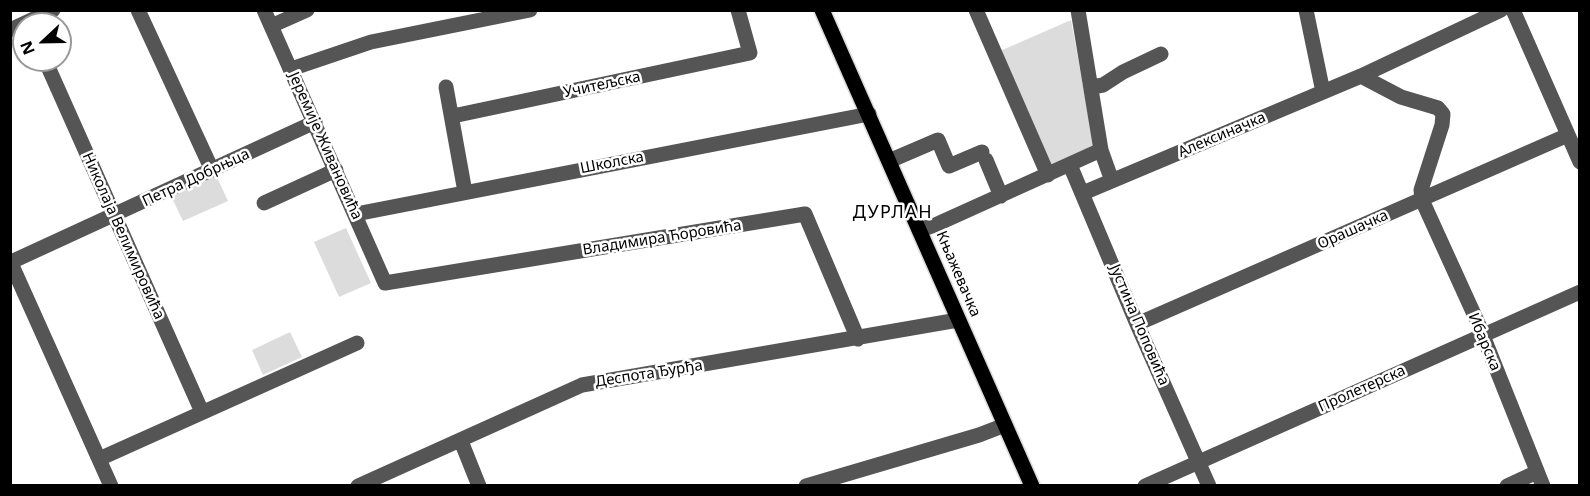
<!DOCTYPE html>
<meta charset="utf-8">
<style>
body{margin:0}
#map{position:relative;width:1590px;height:496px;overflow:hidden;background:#fff;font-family:"Noto Sans",sans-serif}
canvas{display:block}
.frame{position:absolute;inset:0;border:12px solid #000;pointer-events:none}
.north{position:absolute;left:12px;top:12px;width:60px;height:60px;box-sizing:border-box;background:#fff;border:2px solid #999;border-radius:50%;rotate:248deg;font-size:16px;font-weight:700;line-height:24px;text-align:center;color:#000}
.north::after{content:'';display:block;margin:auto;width:21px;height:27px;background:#000;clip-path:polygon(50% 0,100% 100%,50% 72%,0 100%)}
</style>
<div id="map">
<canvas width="1590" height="496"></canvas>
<div class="frame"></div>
<div class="north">N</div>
</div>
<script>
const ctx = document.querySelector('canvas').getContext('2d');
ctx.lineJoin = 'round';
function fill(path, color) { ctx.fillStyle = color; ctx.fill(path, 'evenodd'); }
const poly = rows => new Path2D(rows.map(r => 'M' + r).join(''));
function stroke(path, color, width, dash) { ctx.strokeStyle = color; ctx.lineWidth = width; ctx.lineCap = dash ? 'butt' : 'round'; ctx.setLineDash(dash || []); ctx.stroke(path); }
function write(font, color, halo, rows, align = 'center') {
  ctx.font = font + ' "Noto Sans",sans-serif'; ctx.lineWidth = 5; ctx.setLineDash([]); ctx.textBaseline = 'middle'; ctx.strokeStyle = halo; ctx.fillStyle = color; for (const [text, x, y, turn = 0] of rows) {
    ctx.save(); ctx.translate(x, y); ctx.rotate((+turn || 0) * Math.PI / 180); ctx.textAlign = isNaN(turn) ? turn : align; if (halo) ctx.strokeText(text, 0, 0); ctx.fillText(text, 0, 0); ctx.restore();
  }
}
const green = poly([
 [1071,20,1094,147,1050,166,1000,51],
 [216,175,228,201,183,221,171,196],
 [346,228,371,283,339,297,314,242],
 [290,332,302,357,263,375,252,350]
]);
const minor = poly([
 [138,10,212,170],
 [264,10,385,283,805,214,858,339],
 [976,10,1048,175],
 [1078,10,1101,150,1112,181],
 [1306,10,1323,92],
 [1513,10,1580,162],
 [271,26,307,10],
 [10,30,53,10],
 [45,60,202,412],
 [291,69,371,42,530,10],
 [1361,76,1401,97,1438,108,1443,114,1442,125,1421,190,1422,200,1478,323,1543,486],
 [446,87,465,192],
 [1092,87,1103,85,1123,72,1161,54],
 [453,116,750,53,738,10],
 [986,160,1001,196],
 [889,161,938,140,949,166,982,152],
 [1070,165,1137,324,1209,486],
 [1083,193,1361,76,1501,10],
 [264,203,336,170],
 [356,214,869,114],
 [919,230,935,225,1101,150],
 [10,261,111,486],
 [11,262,315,122],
 [1137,324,1568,135],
 [461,441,479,486],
 [99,459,357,343],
 [358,486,582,385,958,320],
 [806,486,979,435,1005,425],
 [1145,486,1580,292],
 [1507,486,1537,472]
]);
const major = poly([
 [822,10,1032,486]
]);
const streetNames = [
 ["Учитељска",602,85,-12],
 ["Алексиначка",1222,135,-23],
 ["Јеремије Живановића",325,146,66],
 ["Школска",612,163,-11],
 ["Петра Добрњца",196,178,-25],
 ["Орашачка",1353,230,-24],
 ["Николаја Велимировића",123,236,66],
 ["Владимира Ћоровића",662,238,-9],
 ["Књажевачка",958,274,67],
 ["Јустина Поповића",1139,325,67],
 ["Ибарска",1484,342,67],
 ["Деспота Ђурђа",649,374,-9],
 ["Пролетерска",1362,389,-24]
];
const quarterNames = [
 ["ДУРЛАН",893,213]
];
fill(green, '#dcdcdc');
stroke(major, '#dbdbdb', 18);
stroke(minor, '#555', 15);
stroke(major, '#000', 15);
write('15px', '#000', '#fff', streetNames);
ctx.letterSpacing = '1.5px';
write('18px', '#000', '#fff', quarterNames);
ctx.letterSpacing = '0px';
</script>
